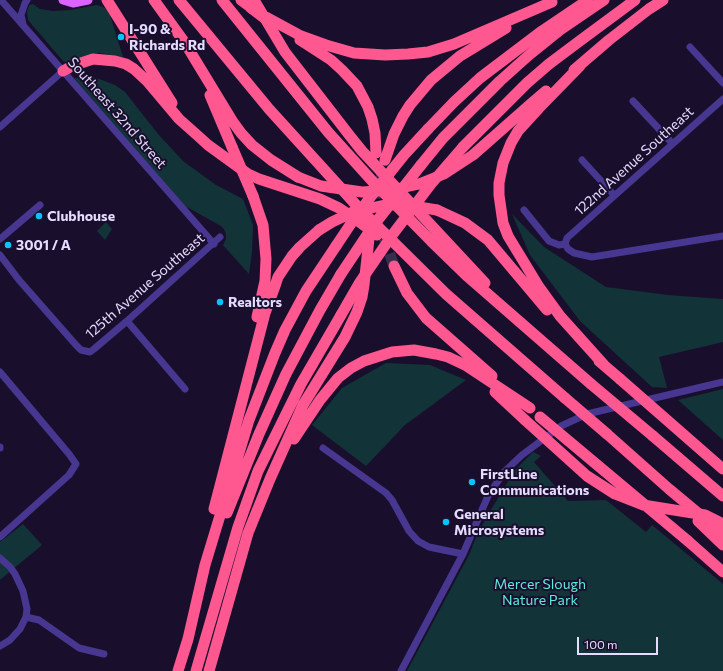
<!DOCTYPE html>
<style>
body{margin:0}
#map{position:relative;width:723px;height:671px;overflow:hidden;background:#190f2d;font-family:Commissioner,sans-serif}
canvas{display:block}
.scale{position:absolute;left:577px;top:637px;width:81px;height:18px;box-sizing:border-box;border:2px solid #e5dcff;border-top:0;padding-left:5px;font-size:12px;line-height:14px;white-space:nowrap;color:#e5dcff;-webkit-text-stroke:3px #190f2d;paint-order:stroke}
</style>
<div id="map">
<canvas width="723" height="671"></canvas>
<div class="scale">100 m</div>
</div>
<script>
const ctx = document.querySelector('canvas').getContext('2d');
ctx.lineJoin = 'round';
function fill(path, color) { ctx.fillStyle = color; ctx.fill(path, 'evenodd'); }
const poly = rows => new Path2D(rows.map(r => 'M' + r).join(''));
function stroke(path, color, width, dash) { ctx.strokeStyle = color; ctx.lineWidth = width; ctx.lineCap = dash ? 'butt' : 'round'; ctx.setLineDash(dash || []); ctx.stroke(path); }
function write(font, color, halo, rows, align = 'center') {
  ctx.font = font + ' Commissioner,sans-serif'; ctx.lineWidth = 4; ctx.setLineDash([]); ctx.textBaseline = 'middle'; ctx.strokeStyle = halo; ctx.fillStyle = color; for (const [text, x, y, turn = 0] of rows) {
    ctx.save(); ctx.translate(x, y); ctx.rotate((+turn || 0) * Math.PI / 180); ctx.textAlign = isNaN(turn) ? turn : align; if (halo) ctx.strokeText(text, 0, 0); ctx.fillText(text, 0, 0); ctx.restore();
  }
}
const green = poly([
 [33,4,40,9,53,11,71,10,97,5,105,8,110,15,123,57,99,53,85,56,69,63,63,61,28,20,27,12,29,5],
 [94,77,115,85,125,92,158,134,183,161,216,185,243,199,253,225,252,252,249,274,223,245,226,239,226,234,224,229,221,226,185,206,74,78],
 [512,214,544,247,606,287,668,295,723,299,723,342,659,357,667,388,652,387,580,321,530,255],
 [106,222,112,229,105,240,97,231],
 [386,363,430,365,466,380,405,425,366,466,312,425,342,388],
 [723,389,723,440,678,400],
 [533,452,541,456,534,462,568,501,606,500,646,532,652,525,723,584,723,671,407,671,470,553,474,542,486,518,515,470],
 [23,524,42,545,0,580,0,542]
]);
const highwayTunnel = poly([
 [381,215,381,178,385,160],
 [384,238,394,266]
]);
const minor = poly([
 [1,0,214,244],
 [23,24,21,15,25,3,27,0],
 [690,47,723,83],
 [633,101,672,143],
 [0,127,63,71],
 [582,160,614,195],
 [524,210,549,241,559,245,565,244],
 [0,239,40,205],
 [565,244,567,238,723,99],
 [565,244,568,249,574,253,592,257,723,236],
 [0,255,19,280,76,345,81,350,90,352,94,349,127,321,220,237],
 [127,321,185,389],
 [0,372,69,454,76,464,69,475,0,537],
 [0,447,0,448],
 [323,448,386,493,392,500,409,531,418,541,429,547,463,554],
 [0,558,10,567,15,574,23,591,27,609,26,617,20,629,10,640,0,646],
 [26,617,39,620,79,648,104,654],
 [401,671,463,554,488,496,504,472,522,455,561,426,587,414,723,382]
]);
const major = poly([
 [63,0,73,3,88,0]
]);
const highway = poly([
 [107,0,172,103],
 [154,0,185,43,233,122,241,133,252,145,271,160,298,177],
 [179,0,269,109,358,207,446,294,565,398],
 [222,0,328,132,374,183,431,241,466,275,591,384],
 [241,0,256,11],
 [254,0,285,52,350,136,362,151,485,283],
 [266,17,301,36,326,45,354,53,385,55,408,54,428,52,454,44,552,2],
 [300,40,331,60,342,70,357,86,368,107,372,119,375,133,376,153],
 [580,66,539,108,518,131,511,143,503,163,499,183,499,195,503,223,508,236,539,287,560,316,604,365],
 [574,70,609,40,649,9,663,0],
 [63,71,72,66,93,59,115,61,126,64,134,69,147,81,179,119,197,135,208,145,248,174,259,179,320,199,339,208,357,220,377,235],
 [210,95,232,147],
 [428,129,454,102,480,78,542,31,588,0],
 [463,147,527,83,549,64,581,40,635,0],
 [385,160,394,134,403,116,410,105,431,80,460,56,506,28],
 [421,165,443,138,500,81,529,55,560,30,604,0],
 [419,184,444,174,473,155,532,103,546,91],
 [253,196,263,225,266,259,265,281,257,317],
 [437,210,465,223,488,240,547,310],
 [394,266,407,293,426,318,492,376],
 [599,361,620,379],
 [495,392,525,420],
 [607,434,669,489,723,534],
 [653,436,723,496],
 [294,439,320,400,338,378,351,368,364,361,392,352,414,350,436,354,448,357,465,365,530,408],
 [214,509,265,313,275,286,278,277,292,256,300,247,319,230],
 [227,513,259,434,286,374,320,310,341,274],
 [698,521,723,545],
 [688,541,723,572],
 [178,671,188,639,205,565,249,420,275,353,285,330,306,291,336,246],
 [196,671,238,527,258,471,301,384,341,315],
 [209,671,248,533,270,479,303,405,345,337,357,312,362,297,364,285,369,239]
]);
const highwayBridge = poly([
 [251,8,272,24],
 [232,147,253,196],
 [298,177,321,186,362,192,392,190,419,184],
 [319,230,332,222,353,212,385,205,407,205,437,210],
 [336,246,352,222,372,195,404,155,428,129],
 [341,274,373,226,421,165],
 [341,315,360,282,393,234,431,184,463,147],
 [620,379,723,469],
 [591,384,653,436],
 [565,398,607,434],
 [540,417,688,541],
 [525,420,587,476,615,494,643,505,705,515,723,524]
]);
const markers = [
 [121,37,4,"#08c3ff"],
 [39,216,4,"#08c3ff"],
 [8,245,4,"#08c3ff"],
 [220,302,4,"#08c3ff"],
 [472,482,4,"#08c3ff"],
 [446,522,4,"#08c3ff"]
];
const poiNames = [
 ["I-90 &",129,29],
 ["Richards Rd",129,45],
 ["Clubhouse",47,216],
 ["3001 / A",16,245],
 ["Realtors",228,302],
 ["FirstLine",480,474],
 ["Communications",480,490],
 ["General",454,514],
 ["Microsystems",454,530]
];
const streetNames = [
 ["Southeast 32nd Street",117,113,49],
 ["122nd Avenue Southeast",634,161,-42],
 ["125th Avenue Southeast",145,286,-41]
];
const parkNames = [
 ["Mercer Slough",540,584],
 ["Nature Park",540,600]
];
fill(green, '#123438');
stroke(highwayTunnel, '#382e4c', 11, [11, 5.5]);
stroke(minor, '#473790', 7);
stroke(major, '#db63ff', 9);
stroke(highway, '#ff5790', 11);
stroke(highwayBridge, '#ff5790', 11);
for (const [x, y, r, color] of markers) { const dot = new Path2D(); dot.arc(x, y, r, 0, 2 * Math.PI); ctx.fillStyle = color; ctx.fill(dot); stroke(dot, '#190f2d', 1.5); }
write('bold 14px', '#e5dcff', '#190f2d', poiNames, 'left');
write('14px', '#e5dcff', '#190f2d', streetNames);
write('14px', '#5deadb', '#190f2d', parkNames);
</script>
